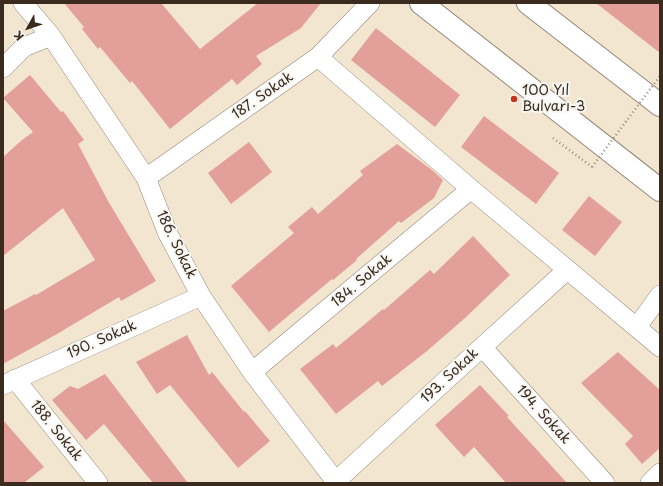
<!DOCTYPE html>
<meta charset="utf-8">
<style>
body{margin:0}
#map{position:relative;width:663px;height:486px;overflow:hidden;background:#f2e6d1;font-family:"Playpen Sans",sans-serif}
canvas{display:block}
.frame{position:absolute;inset:0;border:4px solid #3b2a1e;pointer-events:none}
.north{position:absolute;left:8px;top:8px;width:40px;height:40px;-webkit-text-stroke:3px #f6f6f2;paint-order:stroke;rotate:230deg;font-size:11px;font-weight:700;line-height:16px;text-align:center;color:#3b2a1e}
.north::after{content:'';display:block;margin:auto;width:14px;height:18px;background:#3b2a1e;clip-path:polygon(50% 0,100% 100%,50% 72%,0 100%)}
</style>
<div id="map">
<canvas width="663" height="486"></canvas>
<div class="frame"></div>
<div class="north">K</div>
</div>
<script>
const ctx = document.querySelector('canvas').getContext('2d');
ctx.lineJoin = 'round';
function fill(path, color) { ctx.fillStyle = color; ctx.fill(path, 'evenodd'); }
const poly = rows => new Path2D(rows.map(r => 'M' + r).join(''));
function stroke(path, color, width, dash) { ctx.strokeStyle = color; ctx.lineWidth = width; ctx.lineCap = dash ? 'butt' : 'round'; ctx.setLineDash(dash || []); ctx.stroke(path); }
function write(font, color, halo, rows, align = 'center') {
  ctx.font = font + ' "Playpen Sans",sans-serif'; ctx.lineWidth = 4; ctx.setLineDash([]); ctx.textBaseline = 'middle'; ctx.strokeStyle = halo; ctx.fillStyle = color; for (const [text, x, y, turn = 0] of rows) {
    ctx.save(); ctx.translate(x, y); ctx.rotate((+turn || 0) * Math.PI / 180); ctx.textAlign = isNaN(turn) ? turn : align; if (halo) ctx.strokeText(text, 0, 0); ctx.fillText(text, 0, 0); ctx.restore();
  }
}
const building = poly([
 [64,3,161,3,200,49,258,3,321,3,301,28,256,56,262,64,237,85,232,79,170,129,132,81,130,83,100,47,98,49,82,29,84,27],
 [596,3,660,3,660,53],
 [376,28,460,95,435,127,351,60],
 [30,75,61,112,63,111,84,140,78,144,108,201,156,281,121,301,119,297,57,334,3,364,3,311,35,294,36,295,95,260,63,208,3,256,3,157,22,140,33,132,3,98],
 [484,116,559,173,536,204,461,147],
 [249,142,272,172,231,204,208,173],
 [397,144,432,170,443,180,434,198,401,223,399,221,356,259,357,260,333,280,332,279,269,332,231,286,294,233,288,227,312,207,318,214,363,175,360,171],
 [589,196,622,222,595,256,562,230],
 [473,236,510,275,465,318,427,351,382,386,378,381,336,414,300,369,333,344,336,348,383,309,384,310,430,270,434,274],
 [187,335,209,375,212,372,244,412,245,411,270,441,238,468,170,385,157,394,136,362],
 [618,352,660,390,660,448,642,464,625,444,633,436,581,383],
 [105,374,188,483,153,483,104,424,86,440,52,400,70,386,78,389],
 [480,385,509,416,507,417,567,483,506,483,474,447,464,457,435,425],
 [3,420,44,467,24,483,3,483]
]);
const path = poly([
 [553,138,592,167]
]);
const street = poly([
 [23,3,51,36,146,178,168,234,201,296,252,372,337,483],
 [318,57,471,189,660,347],
 [3,68,24,47,51,36],
 [146,178,318,57,370,3],
 [637,327,660,295],
 [482,347,605,483],
 [252,372,471,189],
 [15,379,98,483],
 [3,385,201,296],
 [334,483,482,347,567,270],
 [650,483,660,473]
]);
const primary = poly([
 [421,3,660,190],
 [528,3,660,105]
]);
const pathBridge = poly([
 [592,167,660,76]
]);
const markers = [
 [514,99,4,"#c8321e"]
];
const poiNames = [
 ["100 Yıl",522,91],
 ["Bulvarı-3",522,107]
];
const streetNames = [
 ["187. Sokak",263,96,-35],
 ["186. Sokak",176,245,64],
 ["184. Sokak",362,281,-40],
 ["190. Sokak",102,340,-24],
 ["193. Sokak",450,376,-43],
 ["194. Sokak",543,415,48],
 ["188. Sokak",56,431,51]
];
fill(building, '#e39f99');
stroke(street, '#968878', 20);
stroke(primary, '#968878', 24);
stroke(path, '#968878', 2.5, [1, 3]);
stroke(street, '#fff', 19);
stroke(primary, '#fff', 22);
stroke(pathBridge, '#968878', 2.5, [1, 3]);
for (const [x, y, r, color] of markers) { const dot = new Path2D(); dot.arc(x, y, r, 0, 2 * Math.PI); ctx.fillStyle = color; ctx.fill(dot); stroke(dot, '#f6f6f2', 1.5); }
write('14px', '#3b2a1e', '#f6f6f2', poiNames, 'left');
write('14px', '#3b2a1e', '#f6f6f2', streetNames);
</script>
